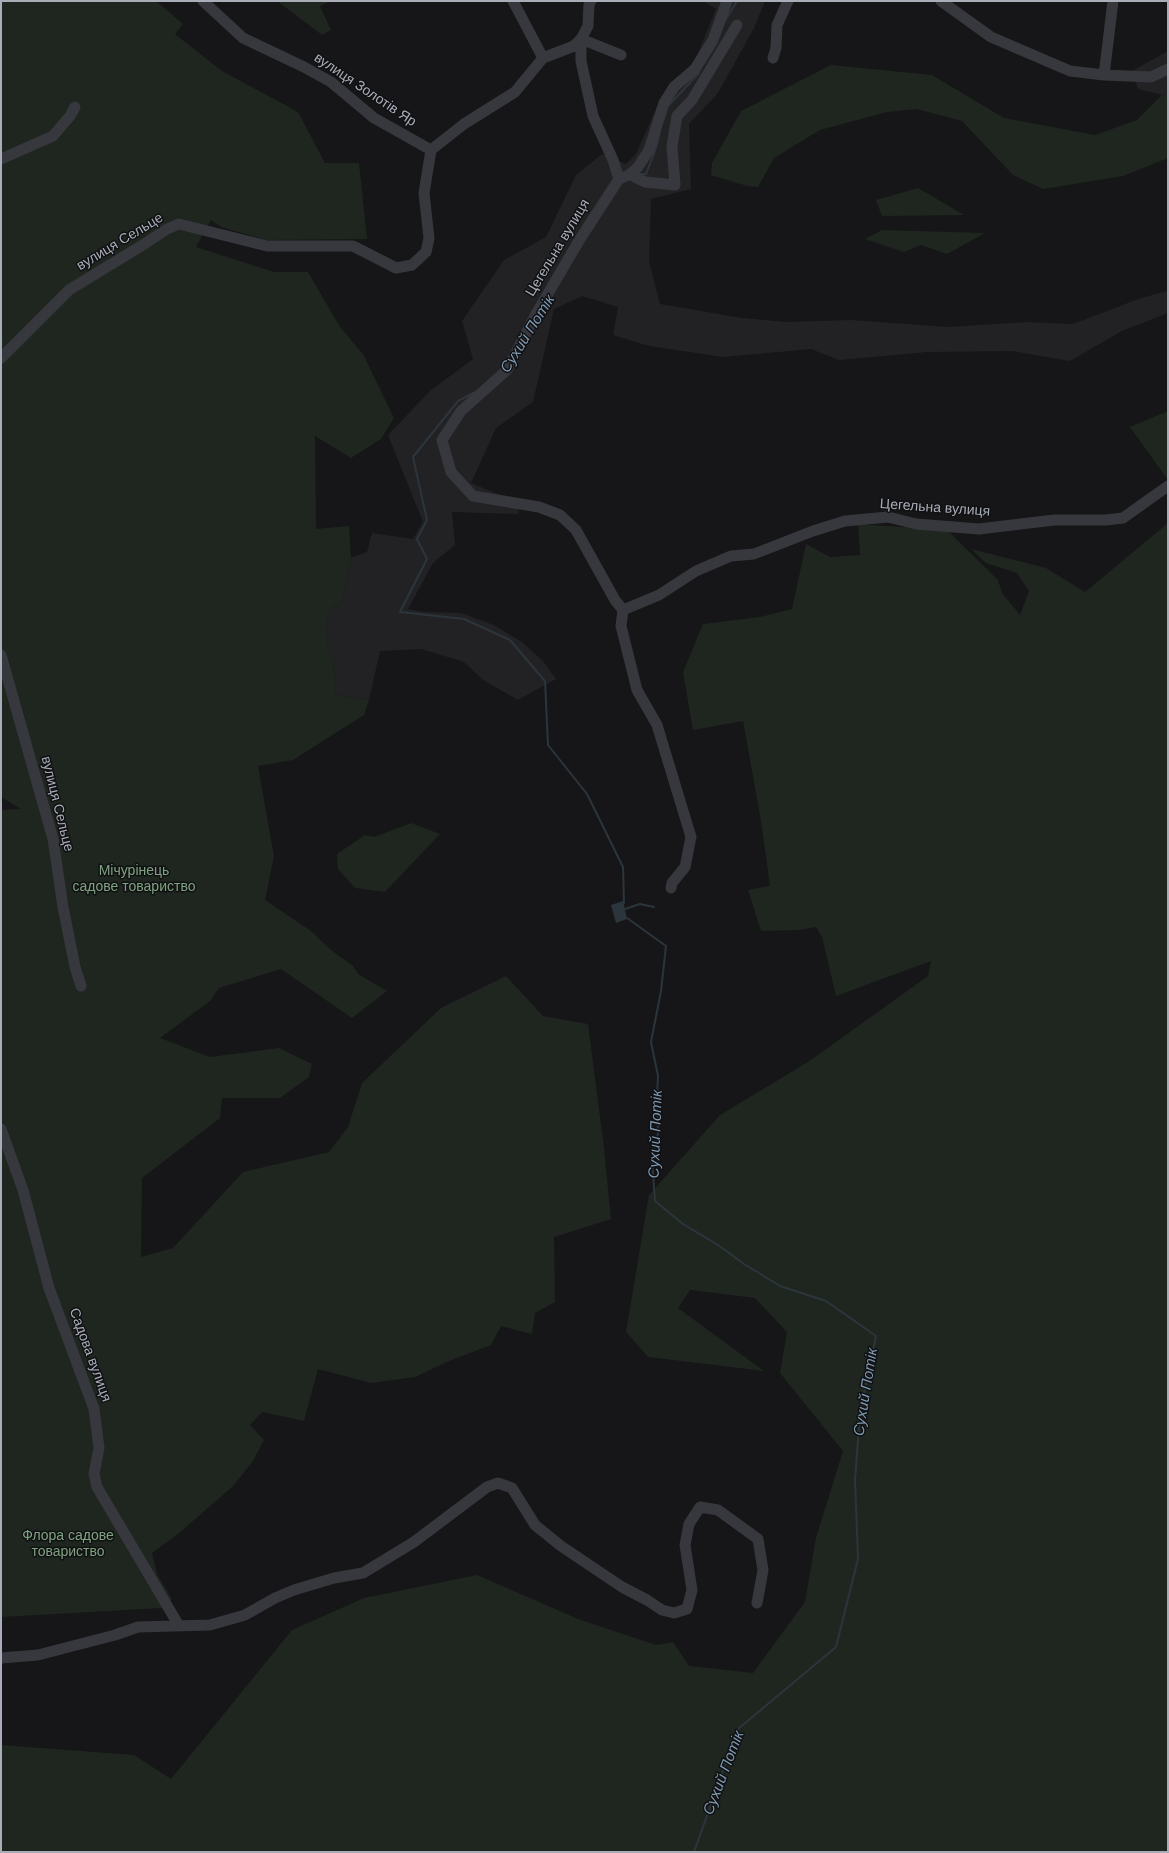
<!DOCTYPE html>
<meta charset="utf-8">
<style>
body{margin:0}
#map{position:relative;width:1169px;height:1853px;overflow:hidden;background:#161618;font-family:Helvetica,sans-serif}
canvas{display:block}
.frame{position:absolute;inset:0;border:2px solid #a8adb8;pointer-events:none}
</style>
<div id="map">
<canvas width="1169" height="1853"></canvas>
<div class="frame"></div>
</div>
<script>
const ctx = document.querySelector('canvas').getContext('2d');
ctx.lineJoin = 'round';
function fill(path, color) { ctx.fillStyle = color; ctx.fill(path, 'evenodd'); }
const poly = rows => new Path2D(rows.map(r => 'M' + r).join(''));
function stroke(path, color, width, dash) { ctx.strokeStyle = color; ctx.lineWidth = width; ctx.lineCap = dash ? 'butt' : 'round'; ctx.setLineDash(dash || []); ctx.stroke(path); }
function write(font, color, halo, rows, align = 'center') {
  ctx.font = font + ' Helvetica,sans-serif'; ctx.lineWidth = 3; ctx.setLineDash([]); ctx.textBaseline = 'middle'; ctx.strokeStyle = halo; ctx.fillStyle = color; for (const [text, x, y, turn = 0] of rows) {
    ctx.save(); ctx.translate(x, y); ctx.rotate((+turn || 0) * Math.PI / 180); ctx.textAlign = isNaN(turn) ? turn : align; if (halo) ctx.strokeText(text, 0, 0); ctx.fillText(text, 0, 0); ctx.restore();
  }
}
const built = poly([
 [703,1,765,1,754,28,718,93,689,124,691,189,651,199,649,261,660,304,742,318,786,322,851,320,949,327,1026,322,1073,324,1141,298,1168,291,1168,313,1122,331,1070,361,1012,351,927,352,839,360,811,349,723,357,649,346,613,335,618,307,582,296,554,309,533,402,496,428,471,483,520,503,518,514,452,512,455,545,433,563,408,609,424,612,461,613,494,625,522,642,543,661,556,679,518,700,483,680,464,662,421,649,380,651,369,700,336,695,333,660,328,646,326,624,332,607,342,603,351,558,367,552,372,533,413,539,423,522,388,435,431,390,473,359,462,321,504,260,546,237,576,175,602,154,626,164,636,154,655,111,670,84,693,65,716,9],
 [1168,51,1168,94,1162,95,1138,89,1132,71]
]);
const green = poly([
 [1,1,156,1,183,24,175,34,222,71,298,112,325,163,359,163,367,239,266,240,221,227,211,220,196,247,274,272,308,272,340,327,363,354,394,418,381,439,351,458,315,436,316,529,349,526,351,558,342,603,332,607,326,624,328,646,333,660,336,695,369,700,364,715,293,760,258,766,274,856,265,900,311,931,331,950,353,966,358,974,387,991,352,1018,281,969,219,988,210,1001,160,1038,210,1057,279,1048,312,1064,309,1077,280,1098,222,1098,220,1118,142,1178,141,1257,173,1248,243,1172,329,1152,348,1127,362,1083,441,1008,506,976,543,1016,588,1024,604,1148,611,1219,554,1237,555,1302,535,1313,532,1334,501,1326,491,1345,449,1361,415,1377,371,1383,318,1369,304,1421,262,1412,250,1425,264,1440,253,1461,233,1486,178,1534,152,1553,157,1574,172,1599,161,1608,1,1617,1,810,21,809,1,797],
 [277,1,331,1,320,6,331,30,322,35],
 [831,65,932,75,1004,118,1095,135,1137,120,1162,95,1168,94,1168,158,1123,176,1043,189,1013,175,962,121,917,109,887,112,820,130,774,158,758,187,747,186,711,175,712,163,741,111],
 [918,188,964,215,882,216,876,200],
 [882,230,985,233,947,254,921,245,904,252,865,239],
 [1168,411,1168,480,1130,427],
 [1168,523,1168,1852,1,1852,1,1745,134,1755,171,1779,292,1630,364,1598,477,1575,578,1619,656,1645,673,1642,689,1666,753,1673,805,1602,816,1538,843,1451,780,1373,787,1332,755,1298,690,1290,678,1308,764,1371,648,1357,626,1332,649,1195,720,1115,808,1062,928,976,931,961,836,996,822,937,816,927,799,930,761,931,748,890,770,886,761,821,743,721,693,730,683,672,703,624,760,617,792,609,806,544,830,557,860,555,858,524,916,528,943,526,998,580,1002,593,1020,615,1029,591,1017,573,986,563,971,549,1046,568,1085,592],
 [411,823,440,834,385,892,355,888,338,869,337,854,365,835,374,837]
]);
const water = poly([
 [623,901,627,919,616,923,611,905]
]);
const stream = poly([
 [725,21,737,1],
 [669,105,699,73],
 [639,174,646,174,656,148,660,132],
 [475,392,458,401,413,457,427,520,417,539,427,559,400,612,464,619,510,640,545,681,548,745,587,794,623,867,624,903],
 [625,909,640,904,654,907],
 [627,918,666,946,661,991,651,1042,658,1076,657,1097,658,1133,652,1161,655,1201,683,1224,718,1245,744,1264,780,1286,826,1301,876,1336,860,1413,855,1480,858,1559,836,1647,738,1729,694,1852]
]);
const minor = poly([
 [203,1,243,38,304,67,331,82,374,118,431,150],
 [513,1,543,58],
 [941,1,991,37,1070,71,1104,75,1151,77,1168,69],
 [581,39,581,61,593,116,613,160,619,179],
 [581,39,621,55],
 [773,58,776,48,777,25,788,1],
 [1104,75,1113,1],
 [1,159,53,136,70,116,75,107],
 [633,176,645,182,675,185,672,146,677,116,692,100,737,25],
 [1,358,69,290,146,243,167,229,179,224,267,246,353,246,396,268,412,265,426,252,429,238,424,193,431,150,464,124,515,92,543,58,574,46,581,39,588,26,589,4,591,1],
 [623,610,615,600,576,530,560,515,539,507,473,496,451,472,442,440,461,411,507,370,536,314,580,239,619,179,629,175,638,167,649,150,664,103,674,87,695,69,713,40,727,1],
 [623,610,659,595,696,571,731,556,754,554,813,531,845,521,888,517,916,524,979,529,1054,520,1106,520,1123,518,1168,486],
 [623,610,621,626,637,690,657,725,691,837,685,867,672,883,671,888],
 [1,655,53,839,63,907,75,967,81,986],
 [1,1129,23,1190,49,1288,94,1409,99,1448,94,1474,97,1487,178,1624],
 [1,1658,38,1655,115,1635,138,1627,210,1625,245,1615,275,1598,294,1590,334,1578,363,1573,414,1542,487,1487,498,1483,512,1488,535,1525,561,1546,622,1587,647,1600,662,1610,674,1613,687,1609,692,1590,685,1545,689,1524,700,1507,718,1510,758,1539,763,1570,757,1603]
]);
const streetNames = [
 ["вулиця Золотів Яр",365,90,34],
 ["вулиця Сельце",120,242,-31],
 ["Цегельна вулиця",558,248,-59],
 ["Цегельна вулиця",935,508,4],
 ["вулиця Сельце",57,804,76],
 ["Садова вулиця",90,1355,70]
];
const parkNames = [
 ["Мічурінець",134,871],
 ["садове товариство",134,887],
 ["Флора садове",68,1536],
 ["товариство",68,1552]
];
const waterNames = [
 ["Сухий Потік",528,334,-58],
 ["Сухий Потік",656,1134,-88],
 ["Сухий Потік",866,1392,-81],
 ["Сухий Потік",724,1773,-69]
];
fill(built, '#222225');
fill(green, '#1e261f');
fill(water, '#2c353c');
stroke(stream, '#2c353c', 2);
stroke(minor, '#37383d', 11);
write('14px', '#a8adb8', '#111113', streetNames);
write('14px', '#7fa381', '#111113', parkNames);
write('italic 15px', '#7f9bb3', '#111113', waterNames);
</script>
